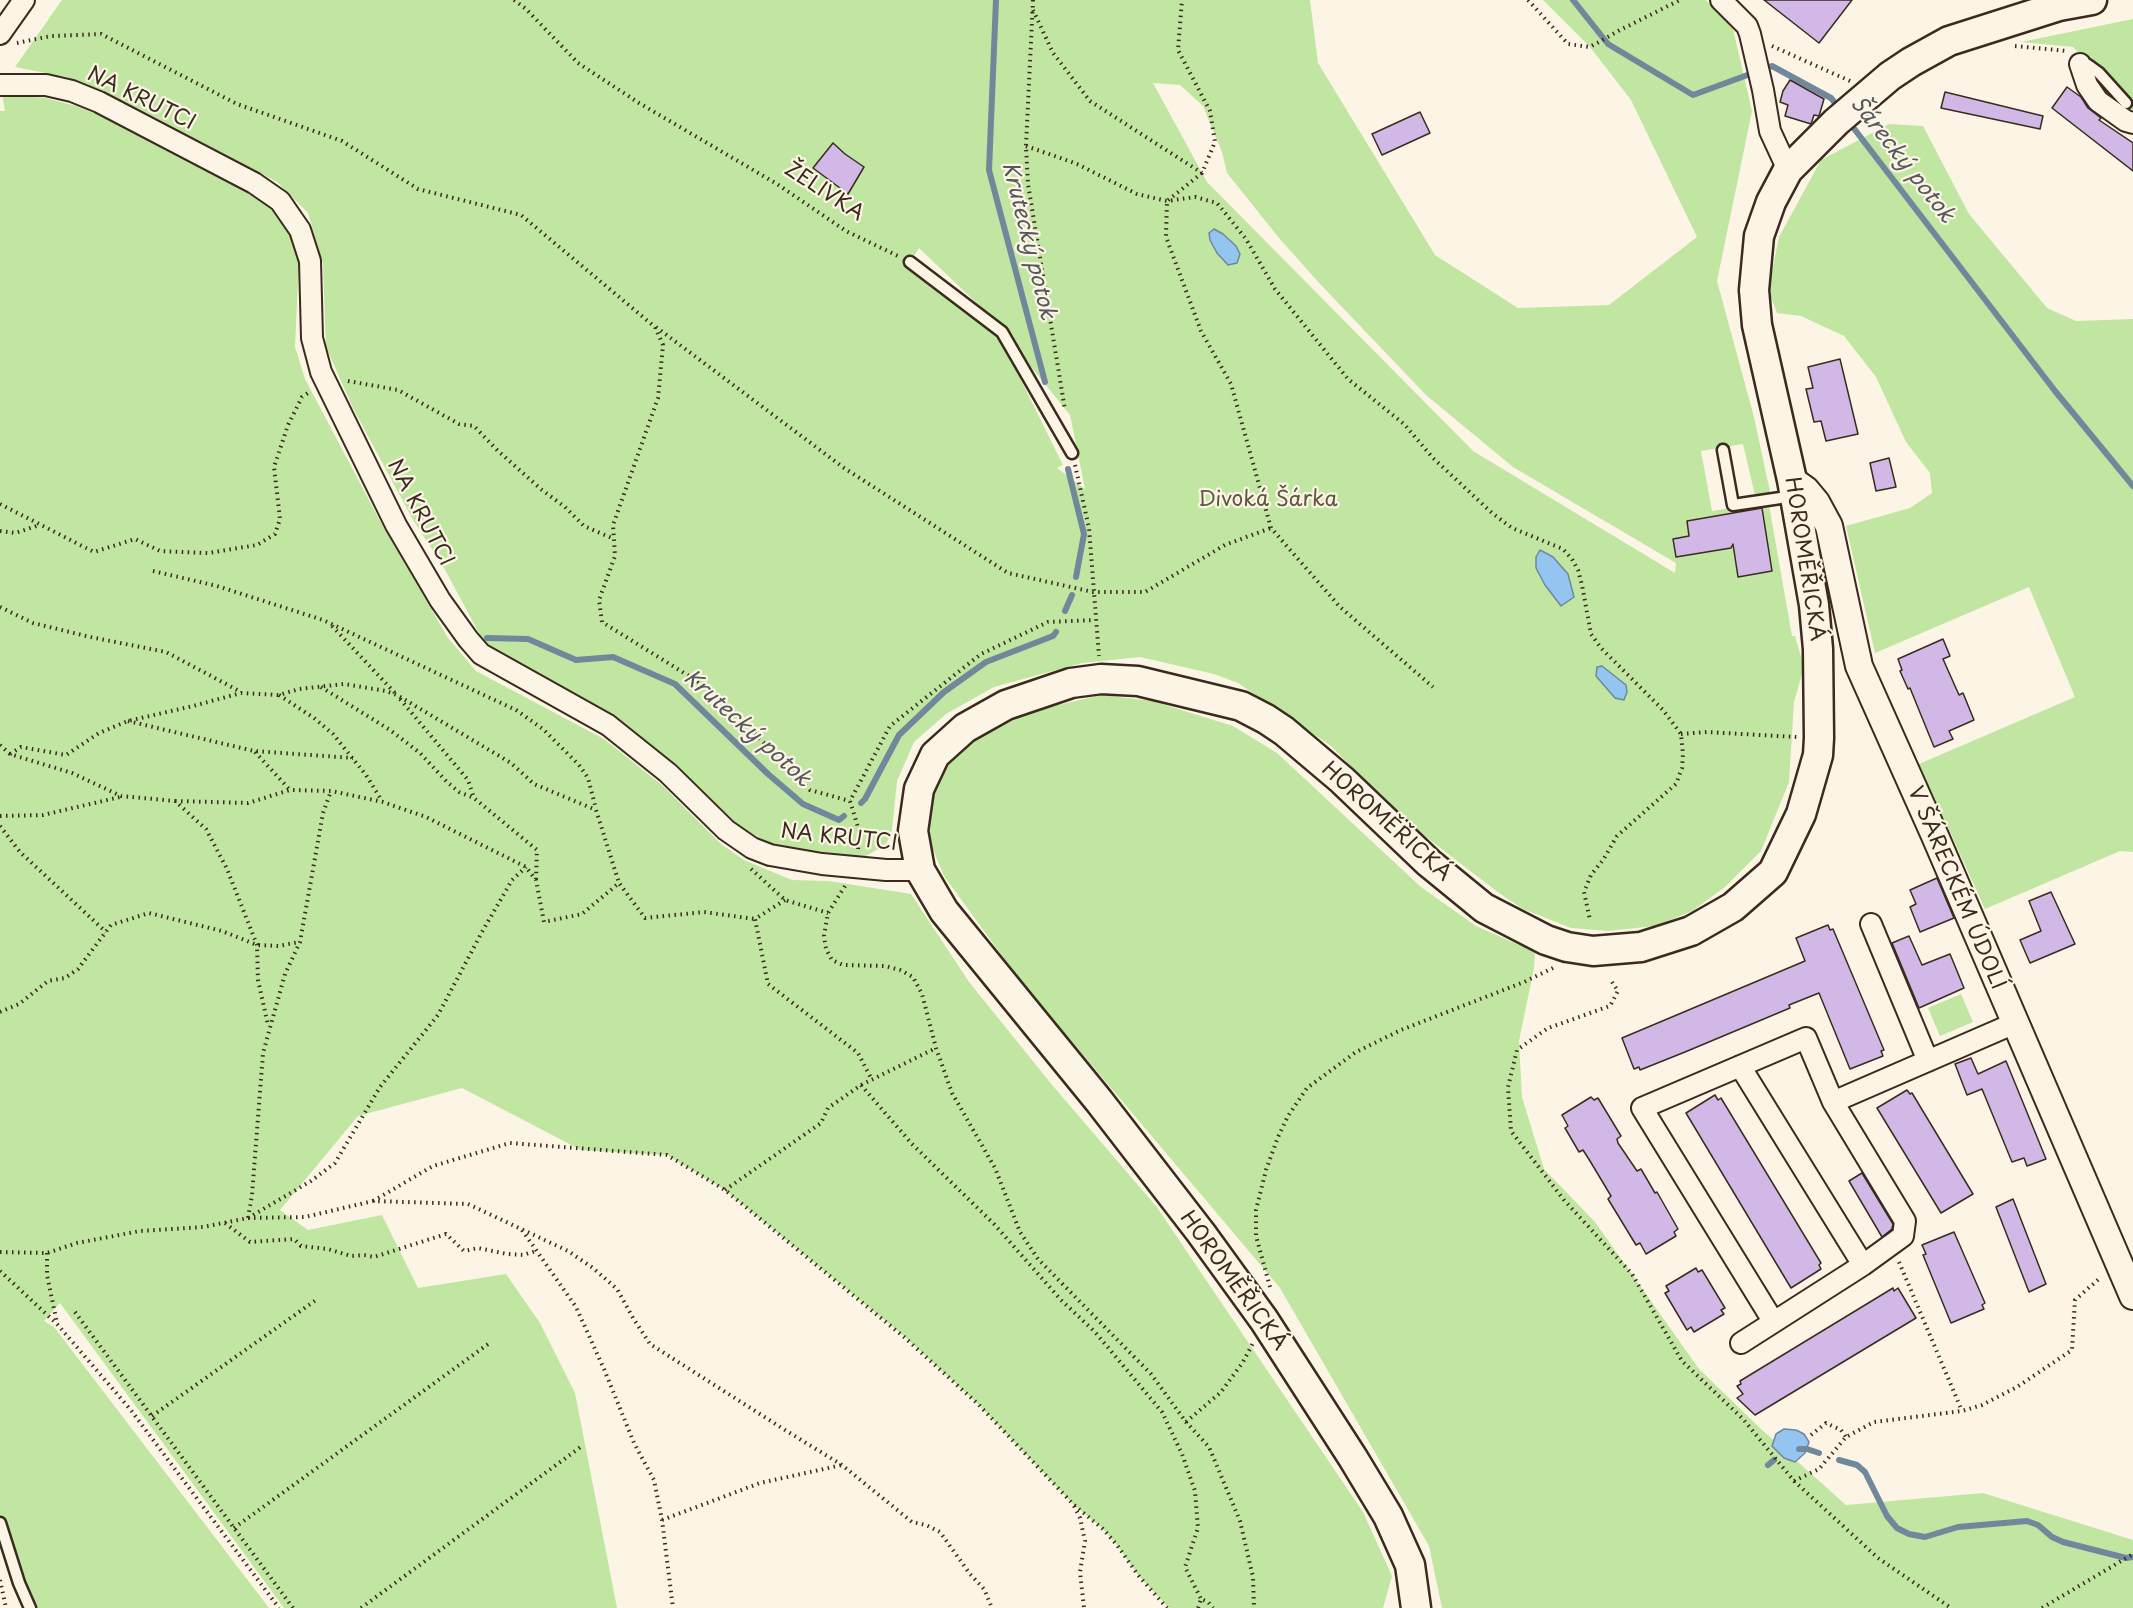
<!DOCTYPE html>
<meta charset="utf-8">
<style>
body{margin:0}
canvas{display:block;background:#fcf5e5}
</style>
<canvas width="2133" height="1608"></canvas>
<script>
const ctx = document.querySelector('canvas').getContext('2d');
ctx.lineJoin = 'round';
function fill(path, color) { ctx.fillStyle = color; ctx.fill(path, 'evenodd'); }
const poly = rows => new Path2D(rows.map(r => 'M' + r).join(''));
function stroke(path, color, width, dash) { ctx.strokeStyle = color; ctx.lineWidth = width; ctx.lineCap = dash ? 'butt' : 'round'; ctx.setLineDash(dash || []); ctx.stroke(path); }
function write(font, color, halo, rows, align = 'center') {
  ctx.font = font + ' "Playpen Sans",sans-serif'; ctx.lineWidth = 4.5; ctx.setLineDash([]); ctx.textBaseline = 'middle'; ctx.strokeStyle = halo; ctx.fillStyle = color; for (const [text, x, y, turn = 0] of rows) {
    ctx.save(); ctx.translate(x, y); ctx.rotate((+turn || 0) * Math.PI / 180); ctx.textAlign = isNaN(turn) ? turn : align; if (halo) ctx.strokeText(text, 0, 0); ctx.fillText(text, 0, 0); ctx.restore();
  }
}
const green = poly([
 [62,0,1310,0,1318,63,1435,255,1518,308,1609,305,1697,237,1631,100,1590,47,1543,0,1706,0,1733,29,1752,111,1717,281,1754,417,1770,492,1769,505,1792,636,1795,636,1804,667,1794,702,1789,782,1761,851,1725,887,1692,911,1655,926,1608,931,1571,928,1523,909,1499,893,1400,817,1331,746,1238,683,1214,674,1140,657,1082,663,994,687,946,714,914,742,897,781,892,830,886,845,864,857,774,846,730,821,674,763,611,713,486,646,444,568,413,520,353,408,326,347,323,264,308,213,277,182,156,118,67,77,15,67],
 [1153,83,1180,85,1203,106,1222,152,1227,173,1279,238,1321,285,1426,395,1513,467,1676,563,1675,573,1473,451,1207,182],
 [919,248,988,314,1070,415,1085,489,1057,468,1063,465,1001,340,906,268],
 [1743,444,1757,504,1712,511,1701,451],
 [2133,19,2133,118,2103,99,2097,81,2083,57,2073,47,2021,42],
 [2,94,45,98,76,106,108,119,189,158,264,203,280,217,294,241,299,259,295,347,305,379,380,521,448,638,476,671,604,739,663,786,721,844,744,860,792,880,829,881,911,894,969,982,1053,1086,1156,1206,1363,1512,1392,1576,1383,1608,1169,1608,1138,1575,1117,1545,1103,1529,1074,1505,978,1404,904,1336,725,1190,667,1155,581,1150,462,1088,358,1116,280,1210,308,1230,382,1215,418,1288,506,1274,540,1323,575,1393,617,1608,284,1608,60,1303,44,1321,54,1327,269,1608,35,1608,0,1518,0,111,5,111],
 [1889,124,1923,126,1969,214,2047,308,2076,321,2133,319,2133,852,2120,851,1985,909,1919,764,2075,697,2029,587,1875,653,1846,526,1910,508,1932,493,1930,473,1906,442,1876,377,1844,336,1801,316,1777,313,1771,297,1770,282,1779,237,1821,160],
 [1102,695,1152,701,1233,726,1277,753,1421,887,1476,926,1535,952,1534,968,1519,1041,1522,1097,1544,1169,1595,1222,1699,1369,1761,1429,1846,1505,1983,1493,2133,1540,2133,1608,1442,1608,1429,1546,1280,1288,1019,979,944,876,928,837,929,804,943,764,972,741,1032,711],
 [1961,994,1973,1022,1940,1036,1928,1008]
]);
const water = poly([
 [1214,229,1223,234,1236,246,1240,254,1237,263,1228,265,1217,253,1210,240,1209,233,1214,229],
 [1540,550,1553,557,1568,574,1574,597,1561,606,1545,585,1536,568,1536,557,1540,550],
 [1602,666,1626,685,1627,692,1624,700,1615,698,1596,676,1597,667,1602,666],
 [1784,1429,1796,1430,1804,1434,1809,1442,1805,1453,1795,1462,1784,1458,1772,1446,1776,1434,1784,1429]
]);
const stream = poly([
 [996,0,989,170,1045,382],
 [1573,0,1608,44,1693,95,1772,66,1831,98,1840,109],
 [1849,122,2055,391,2133,486],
 [1068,469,1084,534,1076,577],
 [1065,611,1072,595],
 [487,638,528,639,576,660,613,657,675,684,768,774,803,804,839,820,844,816],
 [861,803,865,799,899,735,944,692,986,662,1053,636,1056,632],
 [1799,1449,1807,1449,1819,1453],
 [1839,1460,1857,1465,1865,1472,1887,1516,1897,1528,1909,1534,1925,1537,1958,1527,2027,1521,2038,1525,2052,1537,2063,1542,2126,1558,2133,1557],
 [1768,1465,1774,1460]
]);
const building = poly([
 [1764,0,1852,0,1819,43,1764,0],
 [1790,80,1824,99,1819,116,1814,115,1811,124,1785,116,1788,105,1780,102,1783,91,1790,80],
 [2067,87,2081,97,2088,108,2101,118,2099,120,2133,143,2133,171,2052,108,2067,87],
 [1945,92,2043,116,2040,129,1941,108,1945,92],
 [1420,112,1430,133,1382,155,1372,134,1420,112],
 [833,143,845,154,864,167,848,194,813,168,833,143],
 [1840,359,1858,434,1826,441,1821,421,1814,422,1806,389,1813,388,1808,367,1840,359],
 [1889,458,1896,487,1876,491,1870,463,1889,458],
 [1762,508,1772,571,1738,577,1733,544,1731,548,1676,557,1673,539,1689,536,1687,521,1762,508],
 [1943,639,1950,656,1943,659,1959,695,1963,693,1974,720,1949,731,1953,739,1934,747,1910,688,1908,689,1900,671,1902,670,1898,659,1943,639],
 [1937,878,1954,918,1920,932,1910,907,1916,904,1910,890,1937,878],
 [2051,892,2075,944,2030,963,2020,940,2041,931,2029,901,2051,892],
 [1828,925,1830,930,1833,929,1884,1050,1881,1051,1883,1056,1850,1069,1819,993,1789,1005,1790,1008,1685,1052,1640,1070,1639,1067,1634,1069,1622,1038,1805,961,1796,938,1828,925],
 [1909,936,1922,965,1950,954,1964,988,1919,1008,1892,943,1909,936],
 [1971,1058,1978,1074,2006,1061,2046,1159,2027,1166,2024,1158,2012,1162,1982,1089,1967,1095,1955,1064,1971,1058],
 [1907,1090,1910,1094,1912,1093,1973,1194,1941,1213,1877,1108,1907,1090],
 [1715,1095,1718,1100,1721,1098,1821,1263,1819,1265,1821,1269,1791,1288,1686,1113,1715,1095],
 [1591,1097,1594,1100,1598,1098,1621,1136,1617,1139,1618,1143,1637,1171,1641,1169,1655,1193,1657,1192,1678,1229,1674,1232,1676,1236,1646,1254,1640,1243,1636,1245,1608,1199,1611,1196,1590,1161,1583,1150,1579,1152,1565,1128,1568,1126,1562,1115,1591,1097],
 [1862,1173,1893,1224,1892,1229,1882,1237,1849,1181,1862,1173],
 [2013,1199,2046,1284,2029,1292,1996,1207,2013,1199],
 [1954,1232,1985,1303,1982,1305,1984,1309,1951,1323,1923,1255,1926,1254,1922,1245,1954,1232],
 [1696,1268,1698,1272,1702,1270,1725,1308,1721,1310,1724,1314,1694,1332,1691,1327,1687,1330,1665,1293,1669,1291,1666,1286,1696,1268],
 [1893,1288,1894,1291,1898,1288,1916,1318,1755,1415,1737,1398,1743,1394,1737,1386,1741,1384,1740,1381,1893,1288]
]);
const path = poly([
 [514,0,526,9,578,63,639,103,777,184,846,231,898,256],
 [1033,0,1026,146,1028,184,1065,410],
 [1528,0,1568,44,1590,47,1620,30,1680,0],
 [1033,10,1053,53,1090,101,1202,173,1215,142,1210,111,1178,50,1182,0],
 [17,43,51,36,101,34,237,104,342,141,418,189,521,215,655,327,663,345,658,398,613,525,615,556,599,600,602,622,713,691,810,790,850,801],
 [1772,46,1850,81],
 [2015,46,2067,51],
 [1026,146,1077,164,1137,194,1167,201,1195,197,1217,203,1246,239,1275,289,1348,379,1404,424,1433,458,1492,513,1512,528,1563,549,1572,559,1578,570,1582,585,1591,634,1601,648,1663,710,1681,734,1683,754,1682,768,1676,784,1617,836,1603,860,1591,875,1584,892,1590,920],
 [1202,173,1167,201,1166,237,1201,331,1231,384,1271,528,1340,607,1433,687],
 [656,327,844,468,1008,573,1093,592,1145,592,1225,545,1271,528],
 [348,381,398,390,459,424,474,426,498,451,542,490,565,507,584,526,614,539],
 [1075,465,1089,528,1099,656],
 [0,504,94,552,135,539,160,551,208,553,257,545,275,534,280,519,274,467,288,425,302,397,311,391],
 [0,531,15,533,40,525],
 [153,571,217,586,323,620,516,710,543,729,579,765,588,778,596,809],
 [0,607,33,623,90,637,166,652,241,692],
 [332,626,395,693],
 [321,687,390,730,420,753,447,782,459,792,474,798,537,850,536,879],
 [279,695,314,718,333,734,366,775,382,801],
 [400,699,468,780,474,798],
 [128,721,254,751,353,758],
 [1681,734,1707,732,1797,737],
 [0,745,10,754,72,773,121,796,175,801,206,829,227,869,257,945,258,980,268,1025],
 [255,752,290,790],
 [10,754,21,747,66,755,99,733,128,721,193,706,241,693,279,695,299,689,344,684,386,691,397,695,511,763,534,784,596,810,619,883],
 [175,801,248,803,290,790,331,791,383,802,426,817,526,867,536,880,544,922,582,914,619,883,645,918,704,912,755,919],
 [0,816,43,815,120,797],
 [0,826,20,852,106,932],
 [858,849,860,834,850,801,890,726,981,654,1048,622,1095,620],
 [751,869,785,900,828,913],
 [845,886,828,913,824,936,826,949,832,960,843,965,885,966,900,970,913,977,922,994,936,1048,952,1093,995,1168,1020,1232,1038,1259,1151,1374,1186,1422,1209,1447,1240,1521,1253,1577,1254,1608],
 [785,900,755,919,768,984,858,1053,872,1080],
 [1612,982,1618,991,1610,1006,1548,1028,1517,1050,1508,1087,1511,1131,1564,1200,1632,1274,1682,1361,1743,1419,1794,1481,1819,1469,1846,1437,1874,1422,1962,1411,1982,1405,2017,1387,2072,1350,2075,1300,2100,1278],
 [0,1012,19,1004,48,981,65,978,78,969,111,925,149,913,222,931,257,945,279,946,299,942],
 [861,1085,912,1144,994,1224,1061,1300,1095,1332,1162,1412,1182,1454,1195,1491,1198,1528,1185,1567,1201,1599],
 [725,1190,821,1123,828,1108,861,1085,936,1048],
 [373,1201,433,1166,510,1143,667,1155,725,1190,904,1337,978,1404,1074,1505,1103,1529,1117,1545,1138,1575,1167,1608],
 [248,1218,305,1217,373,1201,468,1204,568,1251,593,1268,617,1289,633,1318,650,1344,785,1430,842,1465,912,1522,926,1525,940,1532,970,1574,984,1589,992,1608],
 [248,1218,311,1181,335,1163,380,1087,438,1015,482,932,512,880,526,867],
 [225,1223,250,1242,294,1239,301,1246,328,1249,351,1256,364,1255,374,1257,446,1234,464,1251,478,1248,507,1254,523,1255,536,1251],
 [522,1230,576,1307,604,1369,634,1443,654,1480,662,1520,673,1608],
 [0,1252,47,1253,77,1243,140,1231,203,1227,248,1218,252,1195,263,1053,285,974,300,942,323,813,331,791],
 [47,1253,47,1275,57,1323],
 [1899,1262,1962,1411],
 [0,1271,57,1324,130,1409,279,1608],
 [1270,1287,1256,1236,1256,1210,1266,1170,1278,1137,1288,1116,1307,1088,1356,1052,1401,1030,1524,982,1553,968],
 [75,1312,293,1608],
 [152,1416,316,1300],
 [1186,1422,1221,1392,1243,1362,1253,1343],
 [1811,1435,1826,1423,1841,1430,1846,1437],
 [1794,1481,1878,1558,1951,1608],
 [1074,1506,1080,1518,1085,1541,1080,1572,1084,1608],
 [662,1520,760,1483,842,1465],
 [234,1528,491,1342],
 [0,1580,6,1608],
 [361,1608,582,1446],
 [1198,1608,1201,1599,1208,1602,1213,1608],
 [2042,1608,2133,1554]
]);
const service = poly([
 [2080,64,2088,65,2099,73,2126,103],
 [910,262,1002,332,1072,453],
 [1723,450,1733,505,1794,496],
 [0,1523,19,1583,30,1608]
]);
const minor = poly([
 [1721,0,1747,26,1750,34,1763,90,1770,131,1788,170],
 [0,34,24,0],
 [2080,64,2087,85,2098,101,2126,121,2133,123],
 [0,85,46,85,72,91,99,102,254,183,280,201,300,230,310,261,312,338,321,372,396,525,440,600,468,639,481,654,608,725,668,773,726,830,752,848,770,855,822,864,886,870,920,870],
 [1871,924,1928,1061],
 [1740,1066,1863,1265,1741,1343],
 [1833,1102,2015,1023],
 [1773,1321,1642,1108,1806,1038,1833,1102,1905,1221,1903,1236,1863,1265]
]);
const tertiary = poly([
 [1792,480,1806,490,1816,502,1829,526,1859,666,1935,836,2133,1296]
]);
const secondary = poly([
 [1416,1608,1410,1565,1388,1516,1353,1458,1264,1320,1201,1233,1099,1101,944,911,920,870,913,831,919,789,935,755,965,728,1006,705,1071,683,1101,679,1138,681,1241,706,1266,719,1284,731,1342,780,1429,863,1484,908,1546,940,1567,947,1593,951,1641,947,1691,931,1733,907,1773,872,1801,814,1818,755,1819,738,1818,649,1814,605,1792,480,1757,325,1754,290,1759,236,1771,202,1788,170,1836,122,1890,76,1911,62,1949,41,2059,6,2092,0]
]);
const streetNames = [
 ["NA KRUTCI",141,99,26],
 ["ŽELIVKA",824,192,33],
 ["NA KRUTCI",420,513,62],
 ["HOROMĚŘICKÁ",1804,559,81],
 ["HOROMĚŘICKÁ",1386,822,42],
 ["NA KRUTCI",839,838,6],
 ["V ŠÁRECKÉM ÚDOLÍ",1956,888,67],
 ["HOROMĚŘICKÁ",1233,1281,54]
];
const parkNames = [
 ["Divoká Šárka",1268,500]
];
const waterNames = [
 ["Šárecký potok",1902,160,52],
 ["Krutecký potok",1028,241,76],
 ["Krutecký potok",747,729,42]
];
fill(green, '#c0e6a1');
fill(water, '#94c5f0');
stroke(water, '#70879c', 1.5);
stroke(stream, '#70879c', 6);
fill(building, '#d1b8e7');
stroke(building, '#3b2a1e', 1.5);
stroke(service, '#3b2a1e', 15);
stroke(minor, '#3b2a1e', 24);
stroke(tertiary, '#3b2a1e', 30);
stroke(secondary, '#3b2a1e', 33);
stroke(path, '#3b2a1e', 4, [1.5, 4.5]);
stroke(service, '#fcf5e5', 10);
stroke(minor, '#fcf5e5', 20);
stroke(tertiary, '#fcf5e5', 26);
stroke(secondary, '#fcf5e5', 28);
write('21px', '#3b2a1e', '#fcf5e5', streetNames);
write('21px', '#5c593f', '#fcf5e5', parkNames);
write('italic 22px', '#56585d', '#fcf5e5', waterNames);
</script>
